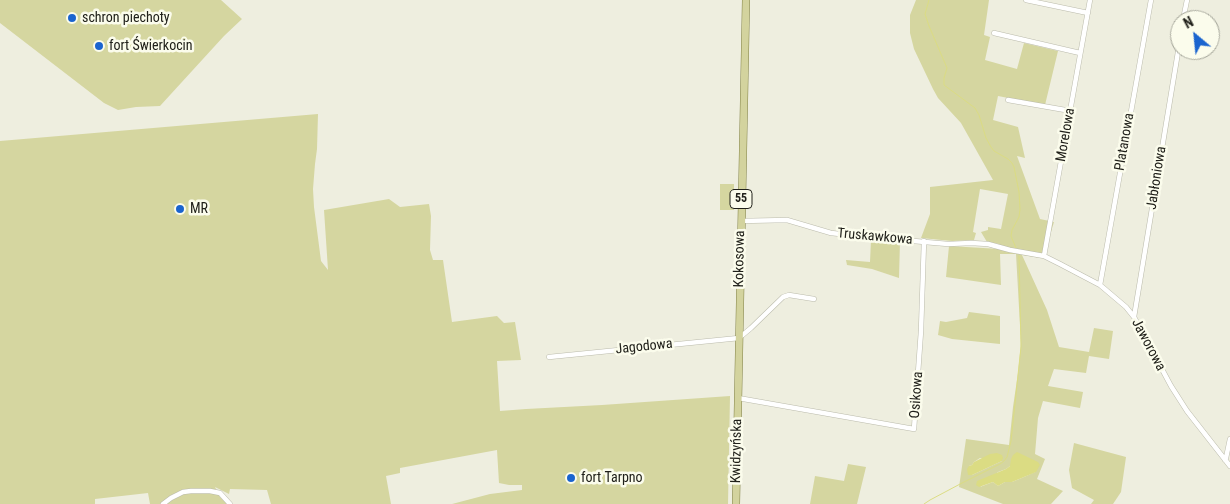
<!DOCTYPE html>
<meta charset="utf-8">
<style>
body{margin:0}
#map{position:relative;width:1230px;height:504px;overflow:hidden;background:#eeeedf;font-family:"Roboto Condensed",sans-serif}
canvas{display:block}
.north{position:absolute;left:1170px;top:10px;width:50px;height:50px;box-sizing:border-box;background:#fbfcec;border:1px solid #a3a498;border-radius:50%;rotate:332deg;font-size:14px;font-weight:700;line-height:20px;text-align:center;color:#20201a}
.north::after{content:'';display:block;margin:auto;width:18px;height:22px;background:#1a64cf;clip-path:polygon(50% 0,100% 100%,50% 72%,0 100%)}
</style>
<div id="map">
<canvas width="1230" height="504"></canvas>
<div class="north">N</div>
</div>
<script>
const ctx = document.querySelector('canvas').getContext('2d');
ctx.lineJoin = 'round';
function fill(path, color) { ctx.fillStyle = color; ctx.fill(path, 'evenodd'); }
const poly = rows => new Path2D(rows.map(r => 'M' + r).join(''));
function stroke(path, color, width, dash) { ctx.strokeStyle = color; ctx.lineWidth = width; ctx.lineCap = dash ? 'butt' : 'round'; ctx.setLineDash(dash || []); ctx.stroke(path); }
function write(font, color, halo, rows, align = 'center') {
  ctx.font = font + ' "Roboto Condensed",sans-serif'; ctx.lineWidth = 5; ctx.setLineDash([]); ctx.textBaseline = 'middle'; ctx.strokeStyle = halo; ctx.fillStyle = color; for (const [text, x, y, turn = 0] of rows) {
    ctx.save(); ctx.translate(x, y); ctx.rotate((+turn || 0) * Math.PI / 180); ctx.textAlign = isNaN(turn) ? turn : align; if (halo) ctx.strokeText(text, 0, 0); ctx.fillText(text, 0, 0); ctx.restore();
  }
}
const green = poly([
 [0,0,221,0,242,19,224,36,160,106,136,107,118,110,104,103,0,23],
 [916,0,989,0,984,35,990,37,985,60,1017,69,1024,43,1058,51,1045,105,998,96,993,120,1018,127,1025,158,1017,156,1040,219,1054,222,1047,245,1041,258,1022,255,1047,310,1059,347,1089,352,1094,328,1113,331,1109,359,1089,356,1086,373,1054,369,1048,386,1083,392,1080,408,1043,401,1038,418,1035,454,1045,459,1037,479,1063,491,1051,504,1003,504,959,487,966,439,1009,445,1013,407,1018,373,1021,343,1016,254,1000,254,1001,285,946,277,949,246,1000,249,999,244,987,242,981,232,988,230,988,227,1001,229,1008,194,980,189,973,232,976,233,974,240,952,241,921,238,930,214,930,187,993,180,961,123,938,98,933,89,914,49,910,33,910,15],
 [980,458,1002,461,972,475,969,466,972,465,974,462],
 [1010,466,1035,472,1024,477,1012,482,1005,482,998,486,993,482,980,487,998,472,1006,469],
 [318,114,317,149,315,164,313,189,314,207,321,261,328,270,324,210,389,199,400,207,429,204,431,216,430,250,433,260,443,260,452,322,497,316,504,323,515,322,521,360,497,361,500,411,526,409,602,405,730,396,728,504,452,504,490,494,522,490,522,485,509,485,499,483,497,450,400,468,400,473,386,476,391,504,271,504,267,490,230,489,229,494,215,487,220,497,227,504,150,504,148,493,95,499,95,504,0,504,0,141],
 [720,184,734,184,734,210,720,210],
 [871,240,900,241,899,278,872,269,847,265,846,260,870,262],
 [969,312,1000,316,1000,344,952,339,938,335,940,321,946,322,967,318],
 [1074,443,1126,457,1121,492,1113,504,1091,504,1094,500,1072,488,1069,470],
 [848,464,866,467,857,504,810,504,815,476,844,481]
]);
const water = poly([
 [1017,452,1038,462,1040,465,1036,472,1012,482,1005,482,998,486,993,482,979,487,976,485,977,481,1006,469,1010,466,1011,459,1013,455],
 [997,453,1002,455,1003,458,1002,461,972,475,968,475,967,469,969,466,972,465,974,462,990,454]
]);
const stream = poly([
 [929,0,925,14,929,26,947,68,944,78,944,85,975,108,979,115,986,138,991,147,994,151,1008,159,1012,163,1014,167,1019,192,1020,209,1019,217,1012,230,1011,236,1016,248],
 [924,504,930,500,962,483,1000,464,1004,461,1007,457,1011,441,1021,347,1019,256]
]);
const street = poly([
 [1026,0,1088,13],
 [1183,20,1187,0],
 [994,33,1080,53],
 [1008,100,1071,111],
 [741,221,787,220,831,233,867,237,948,244,971,243,988,244,1010,250,1044,256,1060,264,1100,285,1126,307,1134,317,1171,386,1187,411,1230,466],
 [1044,256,1090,0],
 [1100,285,1151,0],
 [1134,317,1180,40],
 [549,357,739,338,751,328,783,297,789,295,814,299],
 [738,398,914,429,921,331,924,241],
 [1225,460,1226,458,1230,439],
 [163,504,171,498,183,492,191,491,210,491,220,493,230,504]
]);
const primary = poly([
 [736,504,746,0]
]);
const markers = [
 [72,18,5,"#1a64cf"],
 [99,46,5,"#1a64cf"],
 [180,209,5,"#1a64cf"],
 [571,478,5,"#1a64cf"]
];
const shields = [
 [741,199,22]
];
const shieldNames = [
 ["55",741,199]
];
const poiNames = [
 ["schron piechoty",82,18],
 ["fort Świerkocin",109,46],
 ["MR",190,209],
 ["fort Tarpno",581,478]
];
const streetNames = [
 ["Morelowa",1066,135,-80],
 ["Platanowa",1125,142,-80],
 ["Jabłoniowa",1157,178,-81],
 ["Truskawkowa",875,237,5],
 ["Kokosowa",740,259,-89],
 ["Jaworowa",1148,345,62],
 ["Jagodowa",644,347,-6],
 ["Osikowa",917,395,-86],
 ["Kwidzyńska",737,451,-89]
];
fill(green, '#d5d6a0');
fill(water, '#dbdc83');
stroke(stream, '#dbdc83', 1);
stroke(street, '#bbbbac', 5.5);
stroke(primary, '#818146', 8);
stroke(street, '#fff', 4.5);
stroke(primary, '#d3d39e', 7);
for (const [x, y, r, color] of markers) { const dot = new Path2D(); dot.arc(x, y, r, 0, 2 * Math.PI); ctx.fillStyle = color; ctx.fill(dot); stroke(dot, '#fbfcec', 2); }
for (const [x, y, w] of shields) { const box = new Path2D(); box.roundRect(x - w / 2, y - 9.5, w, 19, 4); ctx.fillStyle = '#fbfcec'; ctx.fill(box); stroke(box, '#20201a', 1); }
write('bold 12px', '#20201a', null, shieldNames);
write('14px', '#20201a', '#fbfcec', poiNames, 'left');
write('14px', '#20201a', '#fbfcec', streetNames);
</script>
